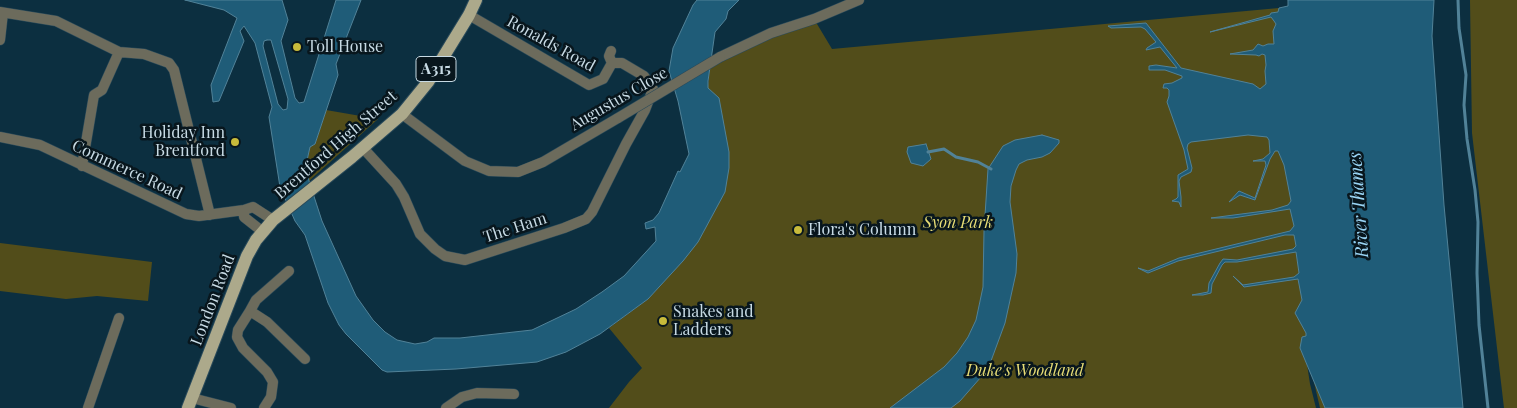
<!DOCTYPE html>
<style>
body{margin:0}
canvas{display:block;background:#0c2f40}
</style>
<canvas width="1517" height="408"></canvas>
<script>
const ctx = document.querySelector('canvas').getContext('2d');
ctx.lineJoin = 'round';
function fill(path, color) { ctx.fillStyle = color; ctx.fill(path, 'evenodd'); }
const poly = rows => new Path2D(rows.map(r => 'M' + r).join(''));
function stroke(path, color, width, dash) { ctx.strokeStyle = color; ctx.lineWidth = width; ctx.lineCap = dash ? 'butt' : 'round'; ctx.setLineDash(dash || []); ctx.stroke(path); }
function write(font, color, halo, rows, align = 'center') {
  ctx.font = font + ' "Playfair Display",serif'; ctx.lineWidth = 5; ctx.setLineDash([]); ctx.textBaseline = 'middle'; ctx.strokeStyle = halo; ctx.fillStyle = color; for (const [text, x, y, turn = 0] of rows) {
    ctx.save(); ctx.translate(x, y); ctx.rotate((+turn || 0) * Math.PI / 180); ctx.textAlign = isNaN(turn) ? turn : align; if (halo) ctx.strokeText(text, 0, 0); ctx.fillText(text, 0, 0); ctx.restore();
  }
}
const green = poly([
 [1470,0,1517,0,1517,408,1504,408,1472,133],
 [1279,8,1289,8,1341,408,1320,408,1307,352,1306,336,1303,338,1310,384,1316,408,609,408,629,382,642,368,609,328,648,299,691,251,710,66,814,19,832,49],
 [326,110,378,119,309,181,306,165,310,147,315,144],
 [0,243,152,262,148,301,97,296,66,299,0,291]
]);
const water = poly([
 [185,0,282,0,288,20,281,41,295,98,299,103,304,102,336,0,361,0,336,64,338,75,315,144,310,147,306,165,309,181,322,221,356,296,373,320,385,332,397,340,415,344,427,342,434,338,460,338,532,330,576,309,602,292,624,276,656,241,655,227,646,229,645,223,653,220,659,213,678,171,680,172,689,154,678,101,669,71,673,48,693,5,697,0,739,0,728,11,726,19,715,32,708,81,708,88,719,98,729,152,729,168,725,192,698,242,683,261,648,299,600,334,566,352,537,362,456,369,387,372,382,370,346,334,339,325,328,303,305,235,295,221,280,187,269,117,272,107,255,43,244,26,240,31,244,41,219,101,213,102,211,85,237,18,224,10,185,0],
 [267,40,271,40,288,99,287,109,283,110,278,104,263,46,264,41,267,40],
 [1288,0,1434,0,1432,36,1444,205,1463,408,1325,408,1300,348,1302,337,1306,336,1306,333,1295,313,1302,300,1298,279,1244,287,1233,276,1243,285,1294,277,1299,273,1296,252,1237,262,1225,262,1222,265,1212,284,1211,293,1203,295,1192,295,1208,292,1209,283,1220,263,1223,259,1237,260,1293,249,1296,246,1294,235,1285,235,1178,261,1148,273,1138,268,1148,271,1179,258,1290,231,1294,226,1290,209,1233,218,1211,218,1272,210,1288,205,1291,201,1284,165,1278,151,1275,151,1270,159,1255,200,1240,195,1229,202,1239,191,1255,198,1266,165,1265,161,1253,161,1263,159,1270,153,1269,140,1267,137,1248,135,1191,142,1188,144,1187,148,1192,168,1191,172,1181,177,1179,181,1181,197,1181,207,1179,202,1172,201,1176,199,1178,197,1178,175,1188,169,1184,150,1167,102,1169,96,1169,90,1167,88,1163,88,1164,84,1172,83,1182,78,1182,76,1165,70,1149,70,1149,66,1156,65,1177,68,1160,47,1146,50,1147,48,1156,42,1145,29,1141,27,1111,28,1108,26,1146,23,1181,68,1253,84,1260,89,1266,84,1265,71,1266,65,1265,55,1262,54,1259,56,1256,55,1230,54,1253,50,1258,44,1263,46,1268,44,1274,44,1273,31,1276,24,1274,21,1271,17,1210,32,1270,15,1271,13,1278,12,1279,8,1288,6,1288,0],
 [1042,135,1059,140,1059,143,1050,153,1042,157,1027,160,1019,164,1016,170,1011,186,1010,202,1017,254,1016,273,1005,323,988,369,960,401,951,408,890,408,944,367,957,353,968,337,976,320,983,287,984,231,988,169,1003,146,1015,140,1042,135],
 [926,144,931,159,923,166,911,163,907,152,908,147,926,144]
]);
const stream = poly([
 [1458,0,1459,28,1466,75,1464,105,1467,139,1475,190,1478,222,1477,273,1479,325,1488,408],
 [928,152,944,149,956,157,978,162,991,169]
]);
const street = poly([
 [0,12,56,21,119,52,144,54,169,63,174,70,210,215],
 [469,15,589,85,603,79,612,63],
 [0,40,3,13],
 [611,51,609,56,612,63],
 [720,57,771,33,814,19,859,0],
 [402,114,465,161,489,171,518,172,543,162,618,118],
 [0,137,40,145,186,214,199,216,244,210,253,207,273,220],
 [363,148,396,184,404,197,420,234,435,249,445,256,465,260,564,228,586,219,592,212,626,144,645,110,653,89,644,76,622,63,612,63],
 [82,166,94,95,102,90,119,52],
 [244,210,244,217,263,232],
 [250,311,256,300,289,271],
 [192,398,231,408],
 [88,408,119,318],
 [264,408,271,397,273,382,267,372,243,348,237,337,238,330,250,311,267,322,305,359],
 [446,408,462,397,477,393,514,394]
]);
const primary = poly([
 [188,408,247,256,256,240,273,220,352,157,402,114,428,82,469,15,476,0]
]);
const streetBridge = poly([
 [618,118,720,57]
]);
const markers = [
 [297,47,5,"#c8bb3b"],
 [235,142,5,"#c8bb3b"],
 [798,230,5,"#c8bb3b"],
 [663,321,5,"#c8bb3b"]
];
const shields = [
 [436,69,40]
];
const shieldNames = [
 ["A315",436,69]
];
const streetNames = [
 ["Ronalds Road",551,44,29],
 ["Augustus Close",619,99,-30],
 ["Brentford High Street",336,145,-41],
 ["Commerce Road",127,170,25],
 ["The Ham",515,228,-18],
 ["London Road",213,300,-69]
];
const poiNames = [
 ["Toll House",307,47],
 ["Holiday Inn",225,133,"right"],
 ["Brentford",225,151,"right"],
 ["Flora's Column",808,230],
 ["Snakes and",673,312],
 ["Ladders",673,330]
];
const parkNames = [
 ["Syon Park",958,223],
 ["Duke's Woodland",1025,371]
];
const waterNames = [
 ["River Thames",1359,205,-94]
];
fill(green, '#524d1a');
fill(water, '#1f5c78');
stroke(water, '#518298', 1);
stroke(stream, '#518298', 3);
stroke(street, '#2a4a5a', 11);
stroke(primary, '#2a4a5a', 14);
stroke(street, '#6c6b5c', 10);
stroke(primary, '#aca98b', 12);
stroke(streetBridge, '#2a4a5a', 11, []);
stroke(streetBridge, '#6c6b5c', 10);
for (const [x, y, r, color] of markers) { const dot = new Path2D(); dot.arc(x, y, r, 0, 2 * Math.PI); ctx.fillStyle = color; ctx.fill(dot); stroke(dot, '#08161d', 2); }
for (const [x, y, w] of shields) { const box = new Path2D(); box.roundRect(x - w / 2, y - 12.5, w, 25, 4); ctx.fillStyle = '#08161d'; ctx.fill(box); stroke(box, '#c7dae4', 1); }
write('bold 15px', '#c7dae4', null, shieldNames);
write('16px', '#c7dae4', '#08161d', streetNames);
write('16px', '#c7dae4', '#08161d', poiNames, 'left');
write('italic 16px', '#e6dc75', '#08161d', parkNames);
write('italic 18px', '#99d4f4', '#08161d', waterNames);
</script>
